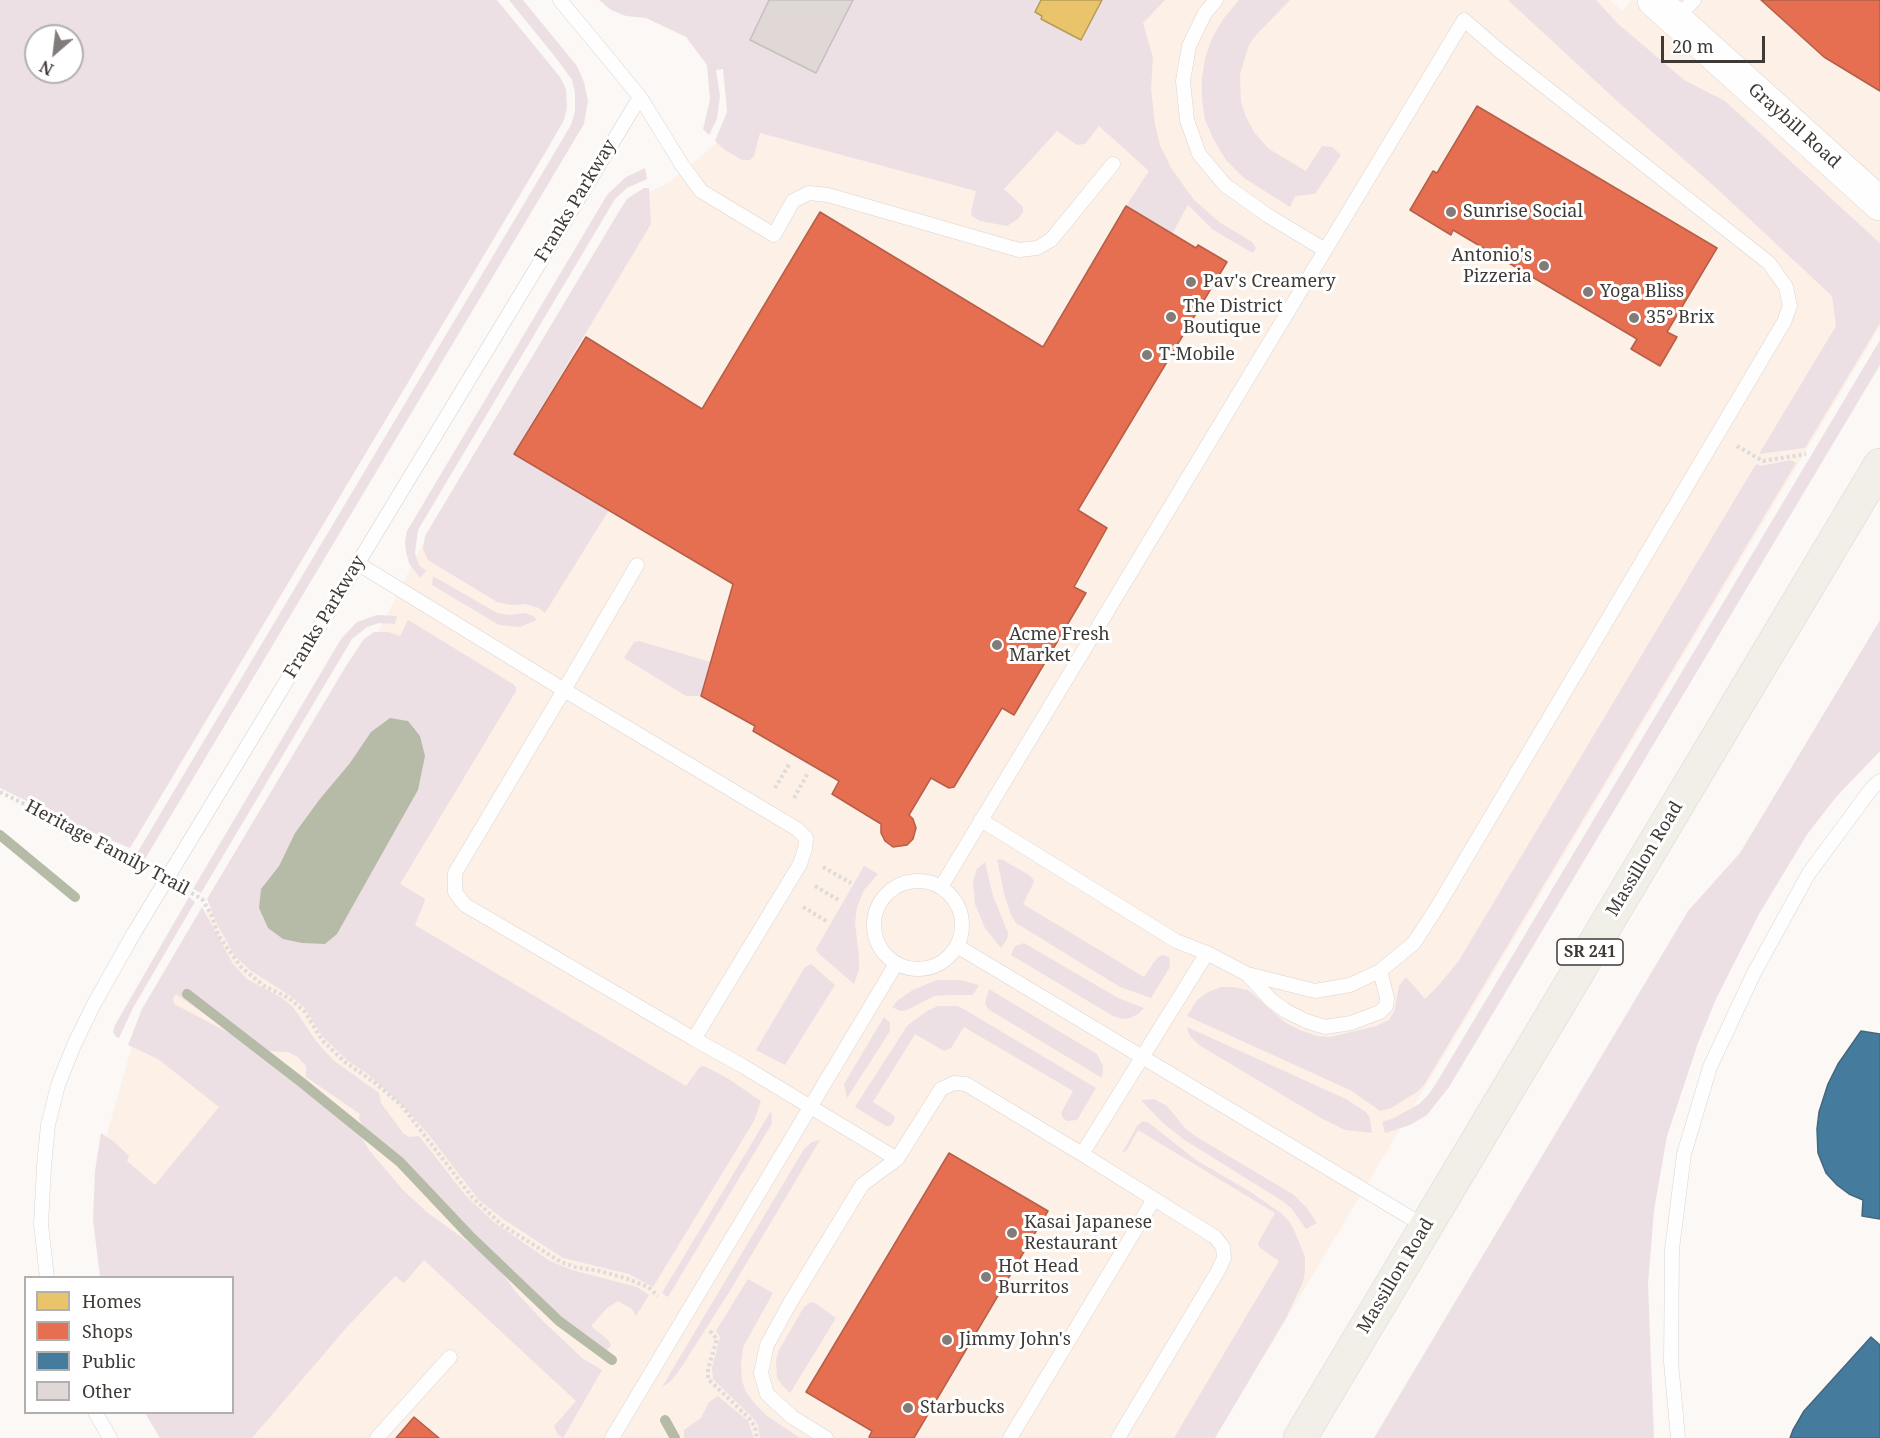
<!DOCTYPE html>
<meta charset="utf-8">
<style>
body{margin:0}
#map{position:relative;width:1880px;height:1438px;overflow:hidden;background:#fbf8f6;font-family:"Noto Serif",serif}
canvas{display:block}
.legend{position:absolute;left:24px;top:1276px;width:210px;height:138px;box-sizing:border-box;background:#fff;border:2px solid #b2b0af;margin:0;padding:8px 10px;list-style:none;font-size:18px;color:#3f3a36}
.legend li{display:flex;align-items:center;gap:12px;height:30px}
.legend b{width:30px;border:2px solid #b2b0af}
.north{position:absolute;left:24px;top:24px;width:60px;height:60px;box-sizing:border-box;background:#fff;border:2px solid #b2b0af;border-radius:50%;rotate:208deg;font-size:16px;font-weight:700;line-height:24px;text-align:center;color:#3f3a36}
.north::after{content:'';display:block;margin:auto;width:21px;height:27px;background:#817c79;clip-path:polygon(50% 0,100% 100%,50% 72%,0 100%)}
.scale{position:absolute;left:1661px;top:36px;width:104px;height:27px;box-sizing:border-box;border:3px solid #3f3a36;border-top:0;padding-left:8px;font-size:18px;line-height:21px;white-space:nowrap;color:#3f3a36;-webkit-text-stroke:4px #fff;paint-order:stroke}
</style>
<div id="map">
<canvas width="1880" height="1438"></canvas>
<ul class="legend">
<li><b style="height:16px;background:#e9c46a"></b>Homes</li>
<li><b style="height:16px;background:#e76f51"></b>Shops</li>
<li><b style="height:16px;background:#457b9d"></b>Public</li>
<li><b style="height:16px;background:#e0d8d7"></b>Other</li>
</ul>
<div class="north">N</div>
<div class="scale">20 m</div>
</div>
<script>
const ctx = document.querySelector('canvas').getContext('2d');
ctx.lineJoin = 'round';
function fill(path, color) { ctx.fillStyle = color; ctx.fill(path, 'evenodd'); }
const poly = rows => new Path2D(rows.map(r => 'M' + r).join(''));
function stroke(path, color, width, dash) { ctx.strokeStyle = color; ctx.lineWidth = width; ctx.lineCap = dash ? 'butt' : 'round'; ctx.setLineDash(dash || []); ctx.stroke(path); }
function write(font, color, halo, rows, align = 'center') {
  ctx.font = font + ' "Noto Serif",serif'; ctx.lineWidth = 6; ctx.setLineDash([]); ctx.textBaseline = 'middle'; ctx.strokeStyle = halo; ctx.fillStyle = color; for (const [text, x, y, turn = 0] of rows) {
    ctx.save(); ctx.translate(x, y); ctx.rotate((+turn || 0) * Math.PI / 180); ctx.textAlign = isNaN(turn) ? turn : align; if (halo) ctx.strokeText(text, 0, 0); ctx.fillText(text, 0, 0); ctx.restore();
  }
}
const built = poly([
 [1155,0,1610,0,1622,11,1631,0,1880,0,1880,243,1780,151,1700,83,1880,247,1880,327,1215,1438,168,1438,232,1412,232,1278,106,1278,100,1159,131,1049,173,969,381,627,422,545,625,203,667,184,715,145,734,106,996,177]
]);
const green = poly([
 [0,0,497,0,560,77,566,89,567,107,564,120,548,148,130,848,82,828,0,788],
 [36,36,72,36,72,72,36,72],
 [509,0,523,0,577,66,584,82,588,101,584,124,145,859,137,853,571,125,575,111,575,93,572,80,556,58],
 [599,0,769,0,750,40,816,73,853,0,1041,0,1035,11,1042,16,1041,19,1081,40,1102,0,1165,0,1143,23,1153,58,1151,88,1155,125,1160,145,1171,168,1194,200,1219,222,1252,242,1256,248,1253,253,1225,237,1212,229,1188,205,1172,234,1126,206,1149,171,1099,126,1085,144,1077,145,1057,131,1004,189,1023,207,1023,212,1018,219,1007,226,980,221,972,216,971,211,976,191,760,133,754,156,750,160,742,160,725,150,715,141,727,112,723,69,716,70,720,96,717,119,709,135,703,129,710,100,707,65,686,37,646,18,626,16,611,10],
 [1239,0,1290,0,1256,35,1249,45,1240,74,1241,102,1246,117,1254,132,1269,149,1306,171,1322,146,1332,147,1341,155,1315,194,1295,196,1290,207,1244,178,1226,160,1214,140,1205,120,1202,99,1202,79,1205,58,1213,36,1224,18],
 [1508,0,1596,0,1617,23,1684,80,1725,101,1880,243,1880,323,1805,448,1759,454,1836,326,1832,296,1713,185,1617,101],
 [645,168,647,179,627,188,615,199,418,530,415,553,419,565,426,571,420,578,409,563,406,552,405,542,407,531,607,195,626,177],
 [644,188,649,188,651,224,514,453,609,510,545,613,539,608,525,604,511,605,497,602,428,560,423,549,425,536,621,208,628,198],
 [1880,340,1880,365,1449,1087,1427,1115,1410,1125,1385,1133,1382,1122,1394,1118,1419,1104,1429,1094,1437,1082],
 [1790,460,1796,463,1424,1085,1417,1092,1391,1108,1380,1111,1352,1091,1187,1016,1197,1000,1208,992,1221,987,1233,987,1248,990,1286,1023,1300,1030,1317,1036,1330,1037,1376,1026,1389,1020,1394,1012,1399,986,1406,977,1425,999,1438,986,1458,962,1756,464,1761,466],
 [433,576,497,613,509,615,525,613,533,616,537,620,520,627,499,625,432,585],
 [377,615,397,616,395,624,379,623,367,627,352,639,201,893,193,889,341,639,357,622],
 [408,620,513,684,516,687,516,691,400,884,424,898,425,901,415,925,686,1086,699,1068,702,1066,706,1067,727,1078,761,1101,754,1121,653,1287,629,1274,563,1258,503,1219,478,1199,429,1135,405,1108,369,1075,347,1060,323,1037,304,1007,292,997,250,970,235,956,218,926,207,899,346,666,364,639,374,632,388,632,400,636],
 [350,763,418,790,337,934,261,889,279,866,295,833,319,800],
 [1880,620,1880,751,1837,796,1808,833,1759,914,1716,999,1698,1043,1667,1136,1654,1210,1648,1284,1654,1438,1374,1438,1688,911,1740,853],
 [639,641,711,662,701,696,686,696,624,658,634,642],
 [997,859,1003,860,1029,875,1033,879,1034,882,1023,904,1144,977,1157,958,1162,955,1169,957,1170,967,1151,998,1120,987,1016,923,1011,915,1004,893],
 [985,862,993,896,1008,933,1007,939,1001,948,985,928,975,904,973,881,977,869],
 [864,866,878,874,864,890,857,907,855,923,859,957,859,970,854,984,818,953,816,949],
 [189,897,195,902,133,1008,119,1038,116,1037,113,1032,115,1025],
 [202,907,233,964,247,979,282,998,293,1007,316,1041,333,1060,379,1093,381,1103,403,1133,409,1137,419,1136,466,1196,495,1223,550,1261,572,1270,637,1287,649,1295,636,1316,632,1309,618,1301,607,1308,591,1326,609,1341,611,1346,606,1350,597,1346,564,1321,536,1295,515,1272,486,1248,465,1227,425,1196,405,1171,387,1156,368,1134,359,1119,360,1114,306,1077,306,1066,298,1057,288,1052,265,1051,249,1036,223,1027,176,994,173,998,174,1004,235,1036,314,1099,357,1130,369,1150,403,1190,428,1213,482,1252,505,1277,515,1291,543,1321,582,1358,602,1370,563,1438,558,1435,554,1426,576,1401,424,1260,404,1283,395,1276,347,1327,252,1438,160,1438,145,1413,232,1412,232,1278,100,1277,93,1220,95,1171,101,1133,113,1141,129,1156,127,1161,155,1185,219,1107,158,1059,128,1045,142,1009],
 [1024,943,1118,998,1144,1008,1138,1014,1130,1018,1122,1019,1113,1016,1011,955,1015,946],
 [811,964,835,985,785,1065,756,1050,805,967],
 [937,980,960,980,979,985,973,995,946,995,934,996,907,1010,900,1011,892,1007,898,1000,913,990],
 [989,989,1097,1054,1103,1066,1102,1078,988,1009,985,1003],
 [938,1006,957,1006,962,1008,1096,1088,1077,1120,1067,1121,1063,1118,1061,1113,1073,1091,964,1027,951,1048,944,1051,915,1034,873,1102,892,1114,895,1117,894,1121,890,1126,886,1126,855,1107,907,1026,927,1011],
 [884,1017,890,1023,890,1031,847,1098,844,1084],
 [1187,1027,1346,1099,1366,1112,1370,1118,1372,1133,1345,1130,1321,1118,1199,1045,1191,1037,1188,1032],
 [1154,1099,1167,1106,1185,1128,1195,1136,1294,1195,1306,1207,1317,1223,1306,1229,1292,1209,1284,1202,1183,1139,1162,1122,1141,1100],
 [771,1111,772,1123,768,1130,668,1297,662,1293],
 [1143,1121,1149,1123,1196,1160,1249,1191,1281,1213,1289,1221,1294,1230,1305,1257,1305,1272,1303,1282,1286,1318,1215,1438,1174,1438,1279,1261,1260,1248,1258,1243,1275,1213,1138,1130,1127,1150,1122,1153,1137,1126],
 [820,1140,731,1289,681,1368,671,1381,662,1387,804,1149,812,1142],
 [748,1279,773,1293,743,1347,741,1365,742,1381,746,1392,756,1405,767,1416,800,1438,760,1438,758,1425,753,1418,713,1379,712,1368,720,1337,716,1331],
 [811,1302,815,1303,836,1318,790,1393,783,1386,777,1378,776,1360,779,1350,804,1307],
 [718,1396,748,1421,754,1438,684,1438,684,1430,701,1418,709,1402]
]);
const water = poly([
 [390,718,408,721,420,736,425,756,418,790,337,934,325,944,302,943,283,939,268,928,259,908,261,889,279,866,295,833,319,800,350,763,371,732]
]);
const homes = poly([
 [1041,0,1102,0,1081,40,1041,19,1042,16,1035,12,1041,0]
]);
const shops = poly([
 [1761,0,1880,0,1880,91,1824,57,1761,0],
 [1477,106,1717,248,1667,332,1677,337,1660,366,1631,349,1637,339,1453,230,1451,235,1410,210,1433,171,1437,173,1477,106],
 [1126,206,1196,248,1198,245,1227,262,1078,510,1107,528,1074,587,1086,593,1014,715,1002,708,954,787,949,788,931,778,909,815,913,819,916,828,913,839,907,845,893,847,885,841,881,833,881,824,832,794,839,781,753,731,755,726,701,696,733,584,514,454,586,337,702,409,820,212,1043,347,1126,206],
 [949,1153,1048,1211,914,1438,870,1438,869,1437,872,1431,806,1392,949,1153],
 [414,1417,439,1438,396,1438,414,1417]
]);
const public = poly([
 [1861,1031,1880,1034,1880,1219,1862,1216,1863,1200,1849,1194,1837,1185,1826,1173,1818,1153,1817,1129,1819,1112,1828,1084,1838,1064,1861,1031],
 [1871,1337,1880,1345,1880,1438,1790,1438,1793,1430,1804,1411,1871,1337]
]);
const stream = poly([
 [0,835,75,897],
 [187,994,301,1082,400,1162,469,1235,559,1321,612,1360],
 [665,1420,675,1438]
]);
const building = poly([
 [769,0,853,0,816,73,750,40,769,0]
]);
const path = poly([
 [1737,446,1763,461,1806,454],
 [775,788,790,763],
 [0,792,49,816,97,842,131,857,146,866],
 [794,798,808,773],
 [823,867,851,883],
 [815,886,840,901],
 [186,890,202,899,212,916,218,935,241,967,264,986,289,998,305,1012,322,1040,345,1062,374,1082,402,1106,472,1197,502,1225,561,1262,575,1267,600,1271,628,1279,648,1287,658,1296],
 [803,907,828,922],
 [710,1331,717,1339,708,1369,708,1379,749,1418,755,1427,757,1438]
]);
const service = poly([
 [1216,0,1205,13,1189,46,1183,81,1187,120,1199,154,1225,185,1267,215,1325,250],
 [1675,19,1694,0],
 [640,97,682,165,701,191,774,235,793,201,809,193,828,195,1019,250,1037,248,1051,240,1113,164],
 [357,563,564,690,637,565],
 '874 925a44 44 0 1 1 88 0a44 44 0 1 1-88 0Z',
 [941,887,1464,20,1501,52,1769,263,1786,287,1790,306,1784,322,1436,909,1414,943,1380,971,1350,985,1315,991,1247,974,1207,953,1176,941,981,820],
 [957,946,1426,1227],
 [1248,975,1271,1000,1286,1011,1306,1021,1325,1027,1351,1023,1380,1012,1386,1006,1387,998,1380,971],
 [694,1039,800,864,805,849,806,838,797,829,564,690,455,873,455,892,465,905,694,1039,741,1065,897,1159,941,1089,954,1083,966,1084,1082,1154,1215,1237,1223,1247,1224,1258,1218,1271,1118,1438],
 [1082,1154,1207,953],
 [47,1278,41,1224,44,1166,48,1125,58,1085,74,1045,94,1004,134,933,640,97,560,0],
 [95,1412,110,1438],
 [377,1438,450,1357],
 [612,1438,896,964],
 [826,1438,792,1417,767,1394,761,1373,767,1345,790,1303,862,1185,897,1159],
 [1010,1438,1154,1199],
 [1678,1438,1671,1362,1672,1249,1684,1154,1710,1067,1754,973,1809,873,1872,788,1880,781]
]);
const tertiary = poly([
 [1654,0,1880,204]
]);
const primary = poly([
 [1300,1438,1880,465]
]);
const markers = [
 [1451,212,6,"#817c79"],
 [1544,266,6,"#817c79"],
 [1191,282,6,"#817c79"],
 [1588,292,6,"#817c79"],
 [1171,317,6,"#817c79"],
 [1634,318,6,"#817c79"],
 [1147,355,6,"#817c79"],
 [997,645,6,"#817c79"],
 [1012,1233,6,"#817c79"],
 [986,1277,6,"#817c79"],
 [947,1340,6,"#817c79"],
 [908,1408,6,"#817c79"]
];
const shields = [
 [1590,952,66]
];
const shieldNames = [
 ["SR 241",1590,952]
];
const streetNames = [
 ["Graybill Road",1794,126,42],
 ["Franks Parkway",576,201,-59],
 ["Franks Parkway",325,617,-59],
 ["Heritage Family Trail",107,848,28],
 ["Massillon Road",1645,859,-59],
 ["Massillon Road",1396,1276,-59]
];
const poiNames = [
 ["Sunrise Social",1463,212],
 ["Antonio's",1532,256,"right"],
 ["Pizzeria",1532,277,"right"],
 ["Pav's Creamery",1203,282],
 ["Yoga Bliss",1600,292],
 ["The District",1183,307],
 ["Boutique",1183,328],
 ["35° Brix",1646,318],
 ["T-Mobile",1159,355],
 ["Acme Fresh",1009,635],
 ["Market",1009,656],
 ["Kasai Japanese",1024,1223],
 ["Restaurant",1024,1244],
 ["Hot Head",998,1267],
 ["Burritos",998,1288],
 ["Jimmy John's",959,1340],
 ["Starbucks",920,1408]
];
fill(built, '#fcf0e7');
fill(green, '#ede0e4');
fill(water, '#b5bba7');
fill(homes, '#e9c46a');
stroke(homes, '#b69b5a', 1.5);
fill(shops, '#e76f51');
stroke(shops, '#b55f49', 1.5);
fill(public, '#457b9d');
stroke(public, '#43687e', 1.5);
stroke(stream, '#b5bba7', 10);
fill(building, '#e0d8d7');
stroke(building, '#c4c0be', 1.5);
stroke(service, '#d9d5d2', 15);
stroke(tertiary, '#d9d5d2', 34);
stroke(primary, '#d7d5d4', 34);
stroke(path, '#dddcdb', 4, [3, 3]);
stroke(service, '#fefefe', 14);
stroke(tertiary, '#fefefe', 33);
stroke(primary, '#f2efe9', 33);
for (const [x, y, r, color] of markers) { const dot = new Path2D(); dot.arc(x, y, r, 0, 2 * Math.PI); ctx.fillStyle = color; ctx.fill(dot); stroke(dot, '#fff', 2); }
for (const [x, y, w] of shields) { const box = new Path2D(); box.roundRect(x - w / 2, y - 13, w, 26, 4.5); ctx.fillStyle = '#fff'; ctx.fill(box); stroke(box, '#3f3a36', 1.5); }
write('bold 16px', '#3f3a36', null, shieldNames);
write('18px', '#3f3a36', '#fff', streetNames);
write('18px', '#3f3a36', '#fff', poiNames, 'left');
</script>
